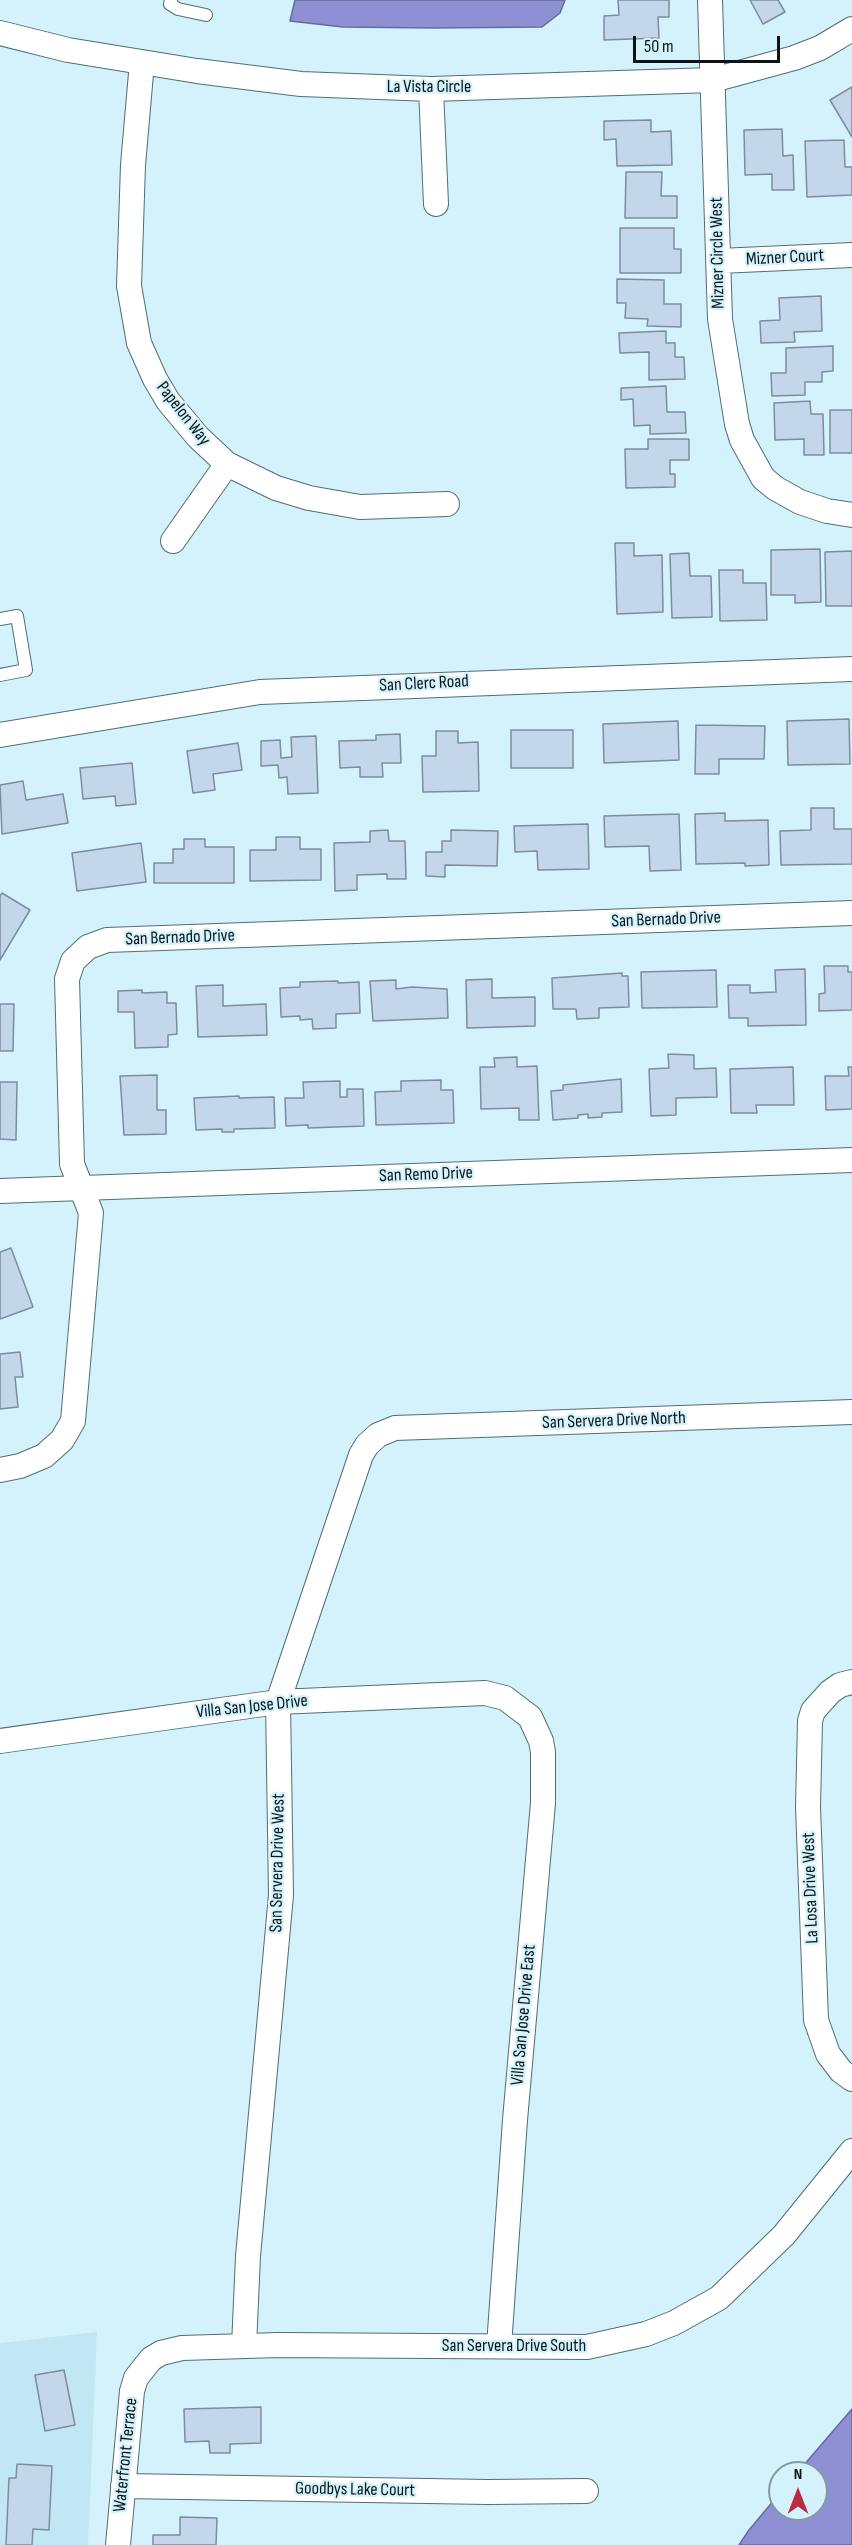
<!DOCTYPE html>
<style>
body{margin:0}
#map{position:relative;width:852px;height:2545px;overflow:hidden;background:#d3f2fb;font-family:"Sofia Sans Condensed",sans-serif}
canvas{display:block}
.north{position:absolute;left:768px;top:2461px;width:60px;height:60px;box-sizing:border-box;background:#d3f2fb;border:2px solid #839aa0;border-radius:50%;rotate:0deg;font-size:16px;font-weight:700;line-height:24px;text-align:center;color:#0a1518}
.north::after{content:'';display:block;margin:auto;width:21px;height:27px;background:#bc2b40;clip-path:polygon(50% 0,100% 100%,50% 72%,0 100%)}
.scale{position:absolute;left:633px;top:36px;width:147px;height:27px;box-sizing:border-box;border:3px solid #0a1518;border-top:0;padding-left:8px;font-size:18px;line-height:21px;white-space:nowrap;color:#0a1518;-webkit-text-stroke:4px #d3f2fb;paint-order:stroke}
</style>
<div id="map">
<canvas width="852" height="2545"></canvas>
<div class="north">N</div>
<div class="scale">50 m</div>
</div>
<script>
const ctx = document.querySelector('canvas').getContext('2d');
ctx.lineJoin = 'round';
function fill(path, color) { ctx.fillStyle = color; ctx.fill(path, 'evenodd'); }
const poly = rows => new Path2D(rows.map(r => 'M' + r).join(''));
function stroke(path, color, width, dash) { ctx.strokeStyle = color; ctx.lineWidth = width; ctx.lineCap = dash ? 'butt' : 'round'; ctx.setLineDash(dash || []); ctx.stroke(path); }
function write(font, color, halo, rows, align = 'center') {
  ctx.font = font + ' "Sofia Sans Condensed",sans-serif'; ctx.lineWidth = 4.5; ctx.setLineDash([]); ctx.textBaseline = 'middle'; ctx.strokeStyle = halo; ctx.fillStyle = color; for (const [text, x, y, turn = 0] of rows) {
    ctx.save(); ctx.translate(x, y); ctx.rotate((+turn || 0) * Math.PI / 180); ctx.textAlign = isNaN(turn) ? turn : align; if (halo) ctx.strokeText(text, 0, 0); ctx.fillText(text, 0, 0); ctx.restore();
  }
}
const built = poly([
 [97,2332,88,2545,0,2545,0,2343]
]);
const water = poly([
 [295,0,565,0,560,13,542,27,433,28,343,27,290,21,295,0],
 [852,2409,852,2545,739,2545,749,2530,780,2493,780,2509,816,2509,816,2473,797,2473,852,2409]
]);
const building = poly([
 [618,0,669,0,669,17,658,17,659,38,604,40,604,16,619,15,618,0],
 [750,0,778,0,785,12,763,24,750,0],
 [852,87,852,137,830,100,852,87],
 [651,120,651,132,671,131,672,165,617,166,616,139,604,140,604,121,651,120],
 [782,129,783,156,793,155,794,190,772,190,772,174,745,175,744,130,782,129],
 [844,140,845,167,852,167,852,195,807,197,805,141,844,140],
 [626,172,662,172,661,196,677,196,677,218,625,218,626,172],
 [620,228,674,228,674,249,681,249,681,273,620,273,620,228],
 [617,279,664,280,664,304,681,304,681,327,647,326,648,319,625,318,626,303,617,303,617,279],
 [821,296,822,331,794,332,795,342,761,343,760,321,780,320,779,298,821,296],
 [666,331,666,343,675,343,675,357,684,357,685,379,649,380,649,352,620,353,619,333,666,331],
 [833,346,833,371,822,372,822,382,805,382,805,395,772,396,771,373,786,373,786,348,833,346],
 [666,386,667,412,685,412,686,433,650,434,650,425,634,426,633,399,621,400,621,388,666,386],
 [810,401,811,414,823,414,824,455,804,455,804,439,775,440,774,403,810,401],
 [830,410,852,410,852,453,830,453,830,410],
 [648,439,689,439,689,460,670,460,670,474,675,474,675,487,626,488,625,449,648,449,648,439],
 [615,543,634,543,634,556,662,555,663,612,617,614,615,543],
 [820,549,821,602,795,603,795,595,771,595,771,550,820,549],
 [852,551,852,606,826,606,825,552,852,551],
 [689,553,690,576,711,576,712,617,672,618,670,554,689,553],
 [719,570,743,570,743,583,766,583,767,620,720,621,719,570],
 [849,719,850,764,788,765,787,721,849,719],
 [678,721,679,760,604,763,603,724,678,721],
 [696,725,765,726,764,759,719,759,719,774,695,774,696,725],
 [511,730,573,730,573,768,511,768,511,730],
 [436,731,458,731,458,743,478,742,479,791,423,792,422,756,436,756,436,731],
 [400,734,401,763,382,763,383,777,360,777,360,767,340,768,339,741,376,740,376,735,400,734],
 [316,736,318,793,288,794,287,777,279,778,278,765,261,766,261,741,280,740,281,758,292,757,291,737,316,736],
 [238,743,242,770,213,774,215,790,193,793,187,751,238,743],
 [132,763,136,804,116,806,115,796,83,799,80,768,132,763],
 [23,781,26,800,63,794,68,823,2,834,0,785,23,781],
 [811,808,834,808,834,829,852,829,852,864,781,865,780,831,811,830,811,808],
 [725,813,725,821,768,820,769,865,745,866,745,863,696,864,695,814,725,813],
 [679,814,681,870,650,871,649,846,605,847,604,816,679,814],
 [588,824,589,869,538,870,537,851,515,852,514,826,588,824],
 [388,830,389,841,405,841,406,879,387,879,387,874,357,875,357,890,335,891,334,843,370,842,370,831,388,830],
 [451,830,498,831,497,866,445,865,445,877,426,876,426,852,442,852,442,841,451,841,451,830],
 [276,837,300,837,300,849,321,849,321,880,250,881,250,850,276,850,276,837],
 [184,839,205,839,205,847,234,847,234,883,154,883,154,863,173,863,173,849,184,849,184,839],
 [141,843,146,882,77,891,72,853,141,843],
 [2,893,30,910,0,960,0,896,2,893],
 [824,966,848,966,848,972,852,972,852,1010,819,1011,819,994,825,993,824,966],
 [805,969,806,1025,748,1026,748,1018,729,1018,728,985,750,985,750,993,776,992,775,970,805,969],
 [716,970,717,1007,642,1008,641,972,716,970],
 [622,973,622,976,628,976,629,1007,599,1008,599,1018,577,1019,576,1009,553,1009,552,978,622,973],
 [492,979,492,998,535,997,535,1026,467,1028,466,980,492,979],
 [396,980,396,989,412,987,447,989,448,1018,373,1021,370,981,396,980],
 [338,981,338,983,359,982,360,1013,336,1014,336,1028,313,1029,312,1019,300,1020,300,1016,281,1017,280,988,300,987,300,982,338,981],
 [223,985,223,1006,266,1004,267,1035,198,1037,196,986,223,985],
 [142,990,142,993,167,992,167,1003,176,1003,177,1034,168,1035,168,1047,135,1048,134,1012,118,1012,118,991,142,990],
 [0,1004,14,1004,13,1051,0,1051,0,1004],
 [668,1054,694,1055,694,1069,716,1068,717,1097,676,1098,676,1115,651,1116,649,1069,669,1068,668,1054],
 [517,1057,517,1067,537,1066,539,1120,519,1120,519,1108,481,1109,480,1067,495,1067,494,1058,517,1057],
 [793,1067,794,1105,756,1105,757,1113,731,1113,730,1069,793,1067],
 [848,1067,852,1067,852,1109,826,1110,825,1076,849,1076,848,1067],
 [157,1075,157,1110,166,1110,166,1134,124,1135,120,1076,157,1075],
 [621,1079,622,1112,602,1113,602,1117,588,1118,588,1114,578,1115,578,1118,553,1120,551,1091,563,1090,563,1085,621,1079],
 [441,1080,441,1090,453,1090,454,1123,376,1125,375,1092,401,1091,401,1081,441,1080],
 [340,1081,340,1097,347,1097,347,1089,363,1089,364,1126,308,1128,308,1125,286,1126,285,1098,304,1098,303,1082,340,1081],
 [0,1082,17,1082,16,1140,0,1139,0,1082],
 [239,1096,239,1098,274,1097,275,1128,234,1129,234,1132,222,1132,222,1129,196,1130,194,1098,239,1096],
 [11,1248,33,1307,0,1319,0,1252,11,1248],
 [20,1352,23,1377,15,1377,18,1407,0,1409,0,1354,20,1352],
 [64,2370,75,2425,45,2431,35,2375,64,2370],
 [261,2407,261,2443,230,2444,230,2453,210,2453,209,2441,185,2442,184,2409,261,2407],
 [17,2464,52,2466,49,2530,33,2529,32,2545,6,2545,9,2478,16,2478,17,2464],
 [180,2517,217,2518,216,2545,153,2545,153,2535,180,2535,180,2517]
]);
const service = poly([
 [171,0,170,4,178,9,206,15],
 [0,619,17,616,26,670,0,675]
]);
const minor = poly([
 [710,0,720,319,737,424,742,440,763,478,775,488,800,502,827,511,852,515],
 [0,33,68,50,197,71,301,84,431,89,713,80,794,58,820,48,852,29],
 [142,62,133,165,129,286,139,343,155,379,168,401,198,437,227,464,276,488,309,498,360,507,447,504],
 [431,89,436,204],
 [719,261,852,255],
 [173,541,227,464],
 [0,735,260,692,852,669],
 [0,1191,852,1160],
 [0,1470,20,1466,44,1456,62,1440,73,1421,91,1213,72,1164,67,979,73,961,88,947,107,940,852,913],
 [852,1682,840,1685,830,1692,813,1711,810,1721,808,1807,816,2020,828,2054,841,2071,852,2079],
 [0,1741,278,1702,485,1693,505,1698,530,1717,541,1741,543,1752,543,1803,515,2120,499,2346],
 [244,2346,248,2256,281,1895,278,1702,361,1455,367,1445,378,1435,395,1428,852,1412],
 [123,2486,488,2492,586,2491],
 [118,2545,132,2391,136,2378,151,2359,161,2353,182,2348,278,2345,587,2347,646,2334,674,2323,719,2298,784,2235,852,2151]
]);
const streetNames = [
 ["La Vista Circle",429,87],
 ["Mizner Circle West",718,253,-91],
 ["Mizner Court",785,258,-3],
 ["Papelon Way",183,414,52],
 ["San Clerc Road",424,684,-3],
 ["San Bernado Drive",666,920,-2],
 ["San Bernado Drive",180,938,-2],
 ["San Remo Drive",426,1175,-2],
 ["San Servera Drive North",614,1421,-2],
 ["Villa San Jose Drive",252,1707,-6],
 ["San Servera Drive West",278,1863,-89],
 ["La Losa Drive West",811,1888,-92],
 ["Villa San Jose Drive East",524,2015,-85],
 ["San Servera Drive South",514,2346],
 ["Waterfront Terrace",126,2455,-84],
 ["Goodbys Lake Court",355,2490,1]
];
fill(built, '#c0e7f3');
fill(water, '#8e90d3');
stroke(water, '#666b9b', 1.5);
fill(building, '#c4d6ea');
stroke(building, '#7c8da0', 1.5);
stroke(service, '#526d75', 14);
stroke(minor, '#526d75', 26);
stroke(service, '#fff', 12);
stroke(minor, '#fff', 24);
write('18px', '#0a1518', '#d3f2fb', streetNames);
</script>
